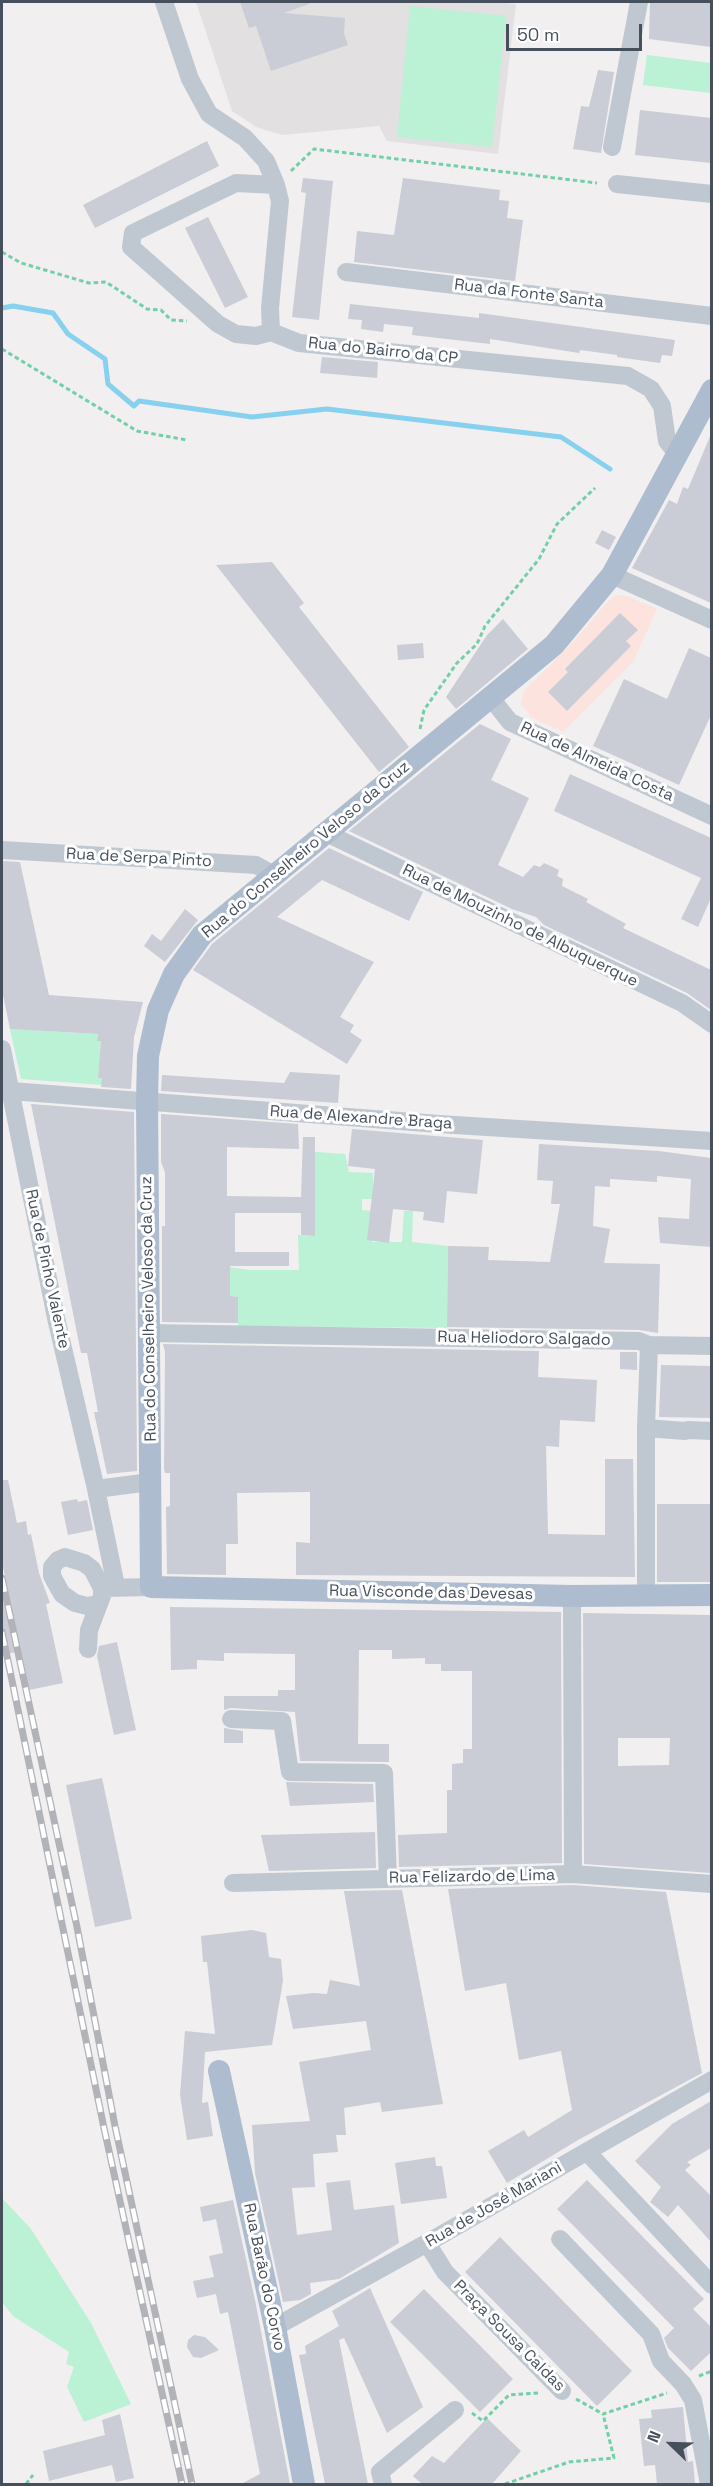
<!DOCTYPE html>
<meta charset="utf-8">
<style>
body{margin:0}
#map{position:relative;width:713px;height:2486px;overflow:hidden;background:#f1efef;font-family:"Space Grotesk",sans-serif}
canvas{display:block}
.frame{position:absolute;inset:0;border:3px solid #46505d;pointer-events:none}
.north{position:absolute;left:641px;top:2414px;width:60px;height:60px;-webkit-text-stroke:4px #fff;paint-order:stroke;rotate:293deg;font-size:16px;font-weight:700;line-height:24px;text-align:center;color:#46505d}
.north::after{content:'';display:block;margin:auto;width:21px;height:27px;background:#46505d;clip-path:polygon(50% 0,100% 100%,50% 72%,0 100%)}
.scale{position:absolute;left:506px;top:24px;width:136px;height:27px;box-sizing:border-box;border:3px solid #46505d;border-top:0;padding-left:8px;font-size:18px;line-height:21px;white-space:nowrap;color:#46505d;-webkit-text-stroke:4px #fff;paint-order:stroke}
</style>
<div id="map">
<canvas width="713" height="2486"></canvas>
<div class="frame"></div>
<div class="north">N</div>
<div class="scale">50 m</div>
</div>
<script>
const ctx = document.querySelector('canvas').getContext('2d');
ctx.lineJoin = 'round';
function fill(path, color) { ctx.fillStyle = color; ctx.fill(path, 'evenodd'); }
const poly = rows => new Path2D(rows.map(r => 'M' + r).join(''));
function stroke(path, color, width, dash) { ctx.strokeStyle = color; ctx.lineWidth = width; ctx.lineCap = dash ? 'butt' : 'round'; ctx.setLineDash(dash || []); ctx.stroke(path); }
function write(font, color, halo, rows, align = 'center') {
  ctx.font = font + ' "Space Grotesk",sans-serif'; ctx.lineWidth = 6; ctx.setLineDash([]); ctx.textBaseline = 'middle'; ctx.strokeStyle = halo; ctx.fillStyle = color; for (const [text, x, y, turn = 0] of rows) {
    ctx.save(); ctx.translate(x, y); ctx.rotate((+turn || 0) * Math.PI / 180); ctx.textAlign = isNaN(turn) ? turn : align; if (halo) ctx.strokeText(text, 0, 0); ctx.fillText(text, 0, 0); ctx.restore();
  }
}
const education = poly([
 [196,2,498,2,516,4,498,154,387,141,379,126,282,135,256,127,232,111]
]);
const medical = poly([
 [617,595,627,596,657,609,633,662,563,732,531,717,521,703,524,691,576,639,608,601]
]);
const green = poly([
 [410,6,506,16,492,147,397,137],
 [647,55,711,63,711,93,643,85],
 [10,1029,98,1034,97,1041,101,1041,98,1078,102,1078,102,1085,21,1079],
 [315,1152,345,1154,349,1172,373,1173,373,1199,362,1199,362,1210,372,1211,372,1242,402,1242,404,1211,413,1211,412,1242,448,1246,447,1328,238,1326,238,1297,230,1296,230,1267,249,1270,299,1270,298,1235,315,1236],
 [2,2198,31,2229,91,2323,131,2404,84,2422,67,2387,74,2367,66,2364,69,2352,13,2316,2,2302]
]);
const stream = poly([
 [2,308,13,306,53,313,68,334,105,359,108,384,134,406,139,401,252,417,327,409,561,437,610,469]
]);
const building = poly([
 [240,2,309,2,309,4,284,13,345,18,344,33,348,45,271,71,256,26,249,28],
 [650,2,711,2,711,47,649,39],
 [598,70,614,72,601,153,573,149,581,106,589,107],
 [640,110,711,118,711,163,635,155],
 [207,141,219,166,95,228,83,205],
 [303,178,333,181,319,320,292,317,306,193,301,192],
 [403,178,500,190,499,200,509,201,507,218,523,220,515,281,354,262,357,231,394,235],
 [208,217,248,297,225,308,185,228],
 [350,304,479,318,479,313,675,340,672,356,662,355,660,363,617,357,617,355,580,350,579,353,490,339,490,344,412,335,413,327,384,324,383,332,361,329,362,320,348,319],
 [322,357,378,362,377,378,320,373],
 [711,434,711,603,632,568,669,500,677,504,683,487,688,489],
 [602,530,616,537,609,550,595,543],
 [272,562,304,603,299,607,409,747,379,772,216,565],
 [620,613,638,630,626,641,631,646,567,711,548,692,568,672,565,669],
 [503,619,528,649,456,709,446,697,487,635],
 [423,643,424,658,398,660,397,645],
 [689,648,711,658,711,715,679,785,593,746,624,679,667,699],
 [480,724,511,739,491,780,529,798,498,865,523,877,534,865,540,867,544,863,559,870,557,876,563,879,562,886,588,899,586,902,626,924,623,928,711,970,711,1010,687,993,544,925,536,917,512,909,349,831],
 [570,774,711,838,711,898,698,927,681,919,701,878,554,811],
 [329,848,423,892,409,921,322,880,277,917,374,962,340,1017,354,1025,350,1032,362,1040,347,1064,193,970,212,944],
 [2,861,20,862,49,995,143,1002,134,1037,131,1089,101,1087,102,1078,98,1078,101,1041,97,1041,98,1034,10,1029,2,990],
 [185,909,198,920,165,962,144,946,152,934,161,941],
 [290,1072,340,1075,338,1103,161,1091,162,1075,284,1083],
 [31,1104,134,1112,137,1471,107,1474,94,1412,98,1412,87,1353,81,1353],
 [161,1114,298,1124,299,1149,227,1147,227,1196,301,1197,303,1137,315,1137,315,1236,301,1235,301,1213,235,1213,235,1252,289,1252,289,1266,230,1266,230,1296,238,1297,238,1323,162,1322,162,1226,165,1226,165,1172,161,1162],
 [352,1129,483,1140,477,1194,447,1191,444,1223,423,1220,424,1212,393,1209,389,1243,367,1240,375,1169,348,1166],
 [539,1144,659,1151,711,1158,711,1247,660,1243,658,1217,689,1219,691,1179,657,1176,657,1182,610,1179,610,1187,595,1186,593,1226,610,1229,604,1263,660,1264,658,1333,639,1330,447,1327,448,1246,489,1247,488,1260,550,1262,560,1204,551,1204,553,1181,537,1180],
 [163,1344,539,1351,538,1377,597,1380,595,1422,560,1420,559,1447,546,1446,548,1534,605,1535,605,1459,633,1459,635,1577,296,1575,296,1542,310,1543,310,1492,237,1493,238,1544,226,1544,226,1575,167,1574,166,1507,170,1506,170,1473,165,1473,164,1469,165,1352],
 [620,1352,637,1352,637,1370,620,1369],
 [661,1365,711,1366,711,1418,659,1417],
 [2,1480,8,1480,17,1523,26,1521,28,1535,31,1534,39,1573,50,1603,46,1604,63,1683,29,1690,21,1651,2,1655,2,1599,9,1598,2,1561],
 [77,1499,78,1502,87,1500,93,1530,68,1535,61,1502],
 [657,1504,711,1504,711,1582,657,1582],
 [170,1607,561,1612,562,1863,399,1867,398,1835,447,1833,447,1790,452,1790,452,1764,463,1763,463,1749,472,1749,472,1671,441,1671,441,1664,425,1664,425,1658,392,1659,392,1650,359,1650,358,1744,389,1744,389,1762,300,1761,295,1712,231,1708,224,1710,224,1696,278,1696,278,1690,295,1690,295,1654,224,1653,224,1661,197,1660,197,1669,171,1670],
 [583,1613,711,1615,711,1873,584,1864],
 [618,1738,670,1738,669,1765,618,1766],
 [117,1642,136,1730,114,1735,97,1656,99,1646],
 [224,1728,243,1731,243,1743,224,1743],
 [102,1778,132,1919,95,1927,66,1785],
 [286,1782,373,1784,374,1802,290,1806],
 [375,1832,376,1868,269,1871,261,1835],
 [573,1885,666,1892,702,2073,578,2140,507,2183,488,2151,524,2130,528,2137,572,2110,561,2051,519,2060,506,1983,465,1991,448,1889],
 [402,1890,443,2104,382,2112,380,2102,344,2108,346,2135,336,2135,338,2152,313,2154,315,2187,292,2188,297,2235,332,2230,326,2183,350,2180,354,2210,394,2205,399,2243,339,2279,310,2283,311,2294,300,2300,283,2302,255,2173,252,2125,310,2121,299,2062,371,2050,366,2021,293,2029,286,1996,314,1993,327,1994,330,1980,360,1986,344,1891],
 [252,1930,266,1933,269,1957,281,1959,283,1981,272,2045,205,2052,202,2103,208,2102,213,2136,187,2140,180,2095,185,2031,215,2034,207,1962,203,1962,201,1936],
 [711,2101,711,2148,687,2162,691,2165,685,2170,711,2196,711,2242,678,2205,668,2217,650,2202,661,2187,635,2161,672,2124],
 [435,2157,436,2166,442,2166,447,2198,401,2204,395,2163],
 [587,2180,704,2299,693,2309,711,2327,711,2352,691,2371,668,2348,664,2338,674,2328,557,2209],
 [233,2200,256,2305,290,2484,241,2484,260,2474,228,2312,220,2314,216,2294,197,2298,193,2281,214,2277,209,2256,223,2253,216,2219,203,2222,200,2207],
 [500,2237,632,2371,597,2406,465,2272],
 [370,2288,423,2407,387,2433,344,2338,339,2340,368,2484,325,2484,299,2355,306,2354,305,2346,339,2326,332,2311],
 [424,2289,513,2379,480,2412,390,2322],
 [194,2335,205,2337,219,2350,201,2358,193,2357,187,2347,188,2340],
 [683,2407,688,2462,693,2461,695,2484,657,2484,655,2465,644,2466,639,2419,652,2418,651,2410],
 [120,2414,134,2478,116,2482,112,2465,49,2481,43,2451,105,2435,102,2420],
 [487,2418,521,2451,492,2484,422,2484,413,2476,432,2456,444,2463]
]);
const path = poly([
 [291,171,314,149,597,183],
 [2,252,21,263,89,283,106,282,147,309,161,310,171,320,187,321],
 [2,349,137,431,187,440],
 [420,729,424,710,457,663,477,644,485,626,539,559,557,524,595,488],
 [699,2376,712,2371],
 [576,2399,603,2414,667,2393],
 [472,2413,483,2421,509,2395,538,2393],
 [26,2484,33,2475],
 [505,2484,569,2462,614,2458,603,2414]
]);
const minor = poly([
 [164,2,190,79,209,114,245,138,266,161,276,185,280,201,270,308,271,332],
 [612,147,639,2],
 [617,184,712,194],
 [276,185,236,183,133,233,131,247,218,324,236,334,256,336,271,332,299,343,628,376,651,389,662,406,667,441,677,454],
 [346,272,712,316],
 [612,575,712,620],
 [491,698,510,722,712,816],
 [326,833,682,1003,712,1024],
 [2,850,256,865,274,875],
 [2,1049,56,1318,96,1489],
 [11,1091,439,1124,712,1141],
 [149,1333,639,1341,649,1345,712,1346],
 [646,1428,685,1431],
 [688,1430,712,1431],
 [116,1586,96,1489,150,1482],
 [105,1588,151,1587],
 [646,1594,646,1428,649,1345],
 [572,1596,573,1874],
 [88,1649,89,1630,102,1596,102,1588,92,1569,84,1563,65,1557,58,1560,52,1567,52,1576,62,1594,75,1603,87,1606,98,1604],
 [231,1719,282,1721,290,1772,384,1773,388,1879],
 [233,1883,573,1874,712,1884],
 [587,2152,712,2285],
 [560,2239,651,2334,661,2361,683,2384,693,2400,709,2484],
 [427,2243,445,2272,562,2391],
 [275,2327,427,2243,712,2080],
 [383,2484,380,2472,455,2410]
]);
const major = poly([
 [712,390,612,575,554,645,202,935,174,974,158,1010,148,1056,147,1101,151,1587,572,1596,712,1595],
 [219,2071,275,2327,304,2484]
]);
const rail = poly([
 [2,1578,77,1927,115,2126,192,2484],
 [2,1632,104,2128,182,2484]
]);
const streetNames = [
 ["Rua da Fonte Santa",529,294,7],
 ["Rua do Bairro da CP",383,351,6],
 ["Rua de Almeida Costa",597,762,25],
 ["Rua do Conselheiro Veloso da Cruz",306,850,-40],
 ["Rua de Serpa Pinto",139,858,3],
 ["Rua de Mouzinho de Albuquerque",520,926,26],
 ["Rua de Alexandre Braga",361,1118,4],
 ["Rua de Pinho Valente",47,1269,78],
 ["Rua do Conselheiro Veloso da Cruz",149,1309,-91],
 ["Rua Heliodoro Salgado",524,1339,1],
 ["Rua Visconde das Devesas",431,1593,1],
 ["Rua Felizardo de Lima",472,1877,-1],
 ["Rua de José Mariani",494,2205,-30],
 ["Rua Barão do Corvo",264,2277,78],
 ["Praça Sousa Caldas",509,2336,45]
];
fill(education, '#e2e0e1');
fill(medical, '#fce3de');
fill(green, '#bbf1d4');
stroke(stream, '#87d1ef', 5);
fill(building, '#cacdd5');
stroke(path, '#72d0a9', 3, [4.5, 3]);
stroke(minor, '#bfc8d1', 18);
stroke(major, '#adbccf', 22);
stroke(rail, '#b1b3b9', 7);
stroke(rail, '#fff', 4.5, [14]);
write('16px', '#46505d', '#fff', streetNames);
</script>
